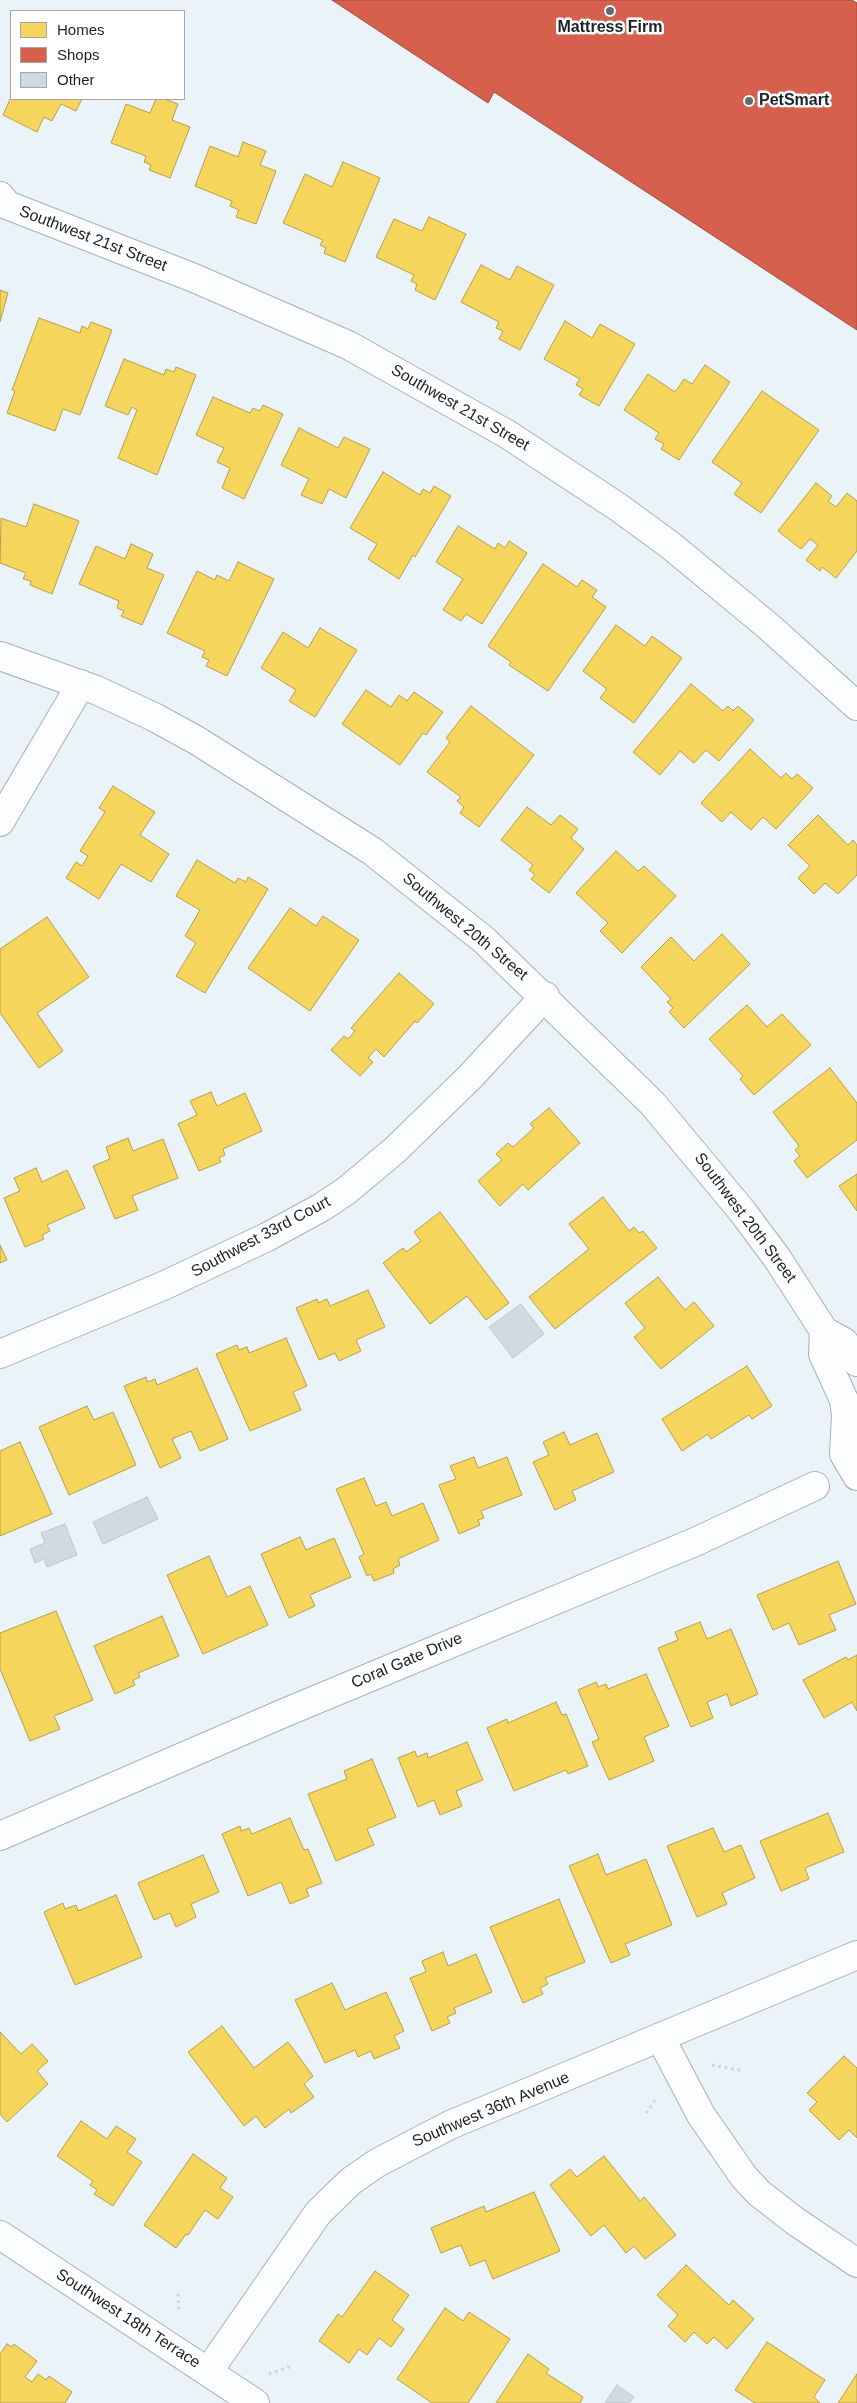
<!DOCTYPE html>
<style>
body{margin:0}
#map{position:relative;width:857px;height:2403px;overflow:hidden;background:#eaf3f8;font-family:Helvetica,sans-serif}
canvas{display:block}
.legend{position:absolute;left:10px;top:10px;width:175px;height:90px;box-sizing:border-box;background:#fff;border:1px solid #a4a6a7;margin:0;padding:6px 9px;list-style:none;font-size:15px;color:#1b2124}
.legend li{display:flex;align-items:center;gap:10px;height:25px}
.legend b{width:25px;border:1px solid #a4a6a7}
</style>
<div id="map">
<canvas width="857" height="2403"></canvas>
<ul class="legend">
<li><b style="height:14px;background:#f6d55c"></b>Homes</li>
<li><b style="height:14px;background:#d6604d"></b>Shops</li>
<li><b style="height:14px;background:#d1dae3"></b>Other</li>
</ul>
</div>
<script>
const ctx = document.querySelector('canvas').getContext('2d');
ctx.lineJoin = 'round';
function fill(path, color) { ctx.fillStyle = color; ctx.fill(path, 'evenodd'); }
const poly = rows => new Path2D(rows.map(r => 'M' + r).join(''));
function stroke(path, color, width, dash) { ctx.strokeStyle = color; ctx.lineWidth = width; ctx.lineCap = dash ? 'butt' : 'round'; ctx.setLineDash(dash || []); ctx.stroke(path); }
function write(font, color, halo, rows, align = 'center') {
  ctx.font = font + ' Helvetica,sans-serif'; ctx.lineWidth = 5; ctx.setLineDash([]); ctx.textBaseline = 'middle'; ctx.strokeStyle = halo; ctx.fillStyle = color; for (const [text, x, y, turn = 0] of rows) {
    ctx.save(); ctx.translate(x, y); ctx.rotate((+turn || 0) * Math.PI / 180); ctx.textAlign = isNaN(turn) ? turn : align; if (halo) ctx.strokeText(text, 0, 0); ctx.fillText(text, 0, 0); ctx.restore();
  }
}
const homes = poly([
 [11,97,11,99,82,99,76,111,61,104,52,121,44,117,37,132,3,115,11,97],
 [156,99,164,99,178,104,172,120,190,127,170,178,149,170,151,165,144,162,146,156,111,143,126,104,150,113,156,99],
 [243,142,266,151,260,165,276,171,256,224,236,217,239,210,230,206,232,201,195,186,210,146,238,157,243,142],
 [343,162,380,178,345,262,324,253,326,248,320,245,323,240,283,223,305,174,332,187,343,162],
 [429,217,466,234,435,300,415,290,417,284,411,281,414,275,376,257,394,219,422,231,429,217],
 [481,265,510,280,517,266,554,285,520,350,499,339,503,331,496,328,499,322,461,302,481,265],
 [0,290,8,293,0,322,0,290],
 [39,318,80,333,82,326,88,329,91,322,112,330,80,415,63,409,55,431,7,413,15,391,12,390,39,318],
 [565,321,592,338,600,324,635,344,599,406,579,395,583,389,576,385,580,379,544,359,565,321],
 [124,359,164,375,166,369,174,372,176,367,196,375,157,475,118,458,137,410,132,407,128,415,105,406,124,359],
 [705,365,730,382,679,460,661,449,664,444,655,439,659,433,624,410,648,374,675,392,684,379,692,384,705,365],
 [762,391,819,430,761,513,734,494,742,483,712,462,762,391],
 [213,397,250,413,253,408,260,411,263,405,283,414,244,499,222,488,230,468,217,462,224,448,196,435,213,397],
 [299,428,338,448,344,437,370,449,346,498,329,489,322,504,301,495,309,479,281,465,299,428],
 [383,472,420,495,423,489,430,493,434,486,451,496,415,557,413,555,399,579,368,559,377,544,350,528,383,472],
 [816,483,832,496,828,501,836,507,847,493,857,501,857,551,836,578,822,567,820,571,806,560,818,545,810,539,801,549,778,531,816,483],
 [34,504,79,521,52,594,30,585,31,581,23,579,26,573,0,563,1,518,26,527,34,504],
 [458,526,495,549,498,543,505,548,509,541,527,553,482,624,466,614,461,621,443,610,463,579,436,562,458,526],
 [131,544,153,554,147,568,164,575,142,625,121,616,124,611,117,608,119,601,79,584,96,546,125,559,131,544],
 [238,562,274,579,227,676,206,666,209,660,202,657,205,651,167,633,197,571,215,580,217,575,229,581,238,562],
 [543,564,577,587,582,580,597,590,592,597,606,607,548,691,509,665,511,662,488,646,543,564],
 [616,625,645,646,652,636,682,658,634,723,600,698,607,689,583,671,616,625],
 [320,628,357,650,315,717,289,701,296,690,261,668,283,632,308,648,320,628],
 [691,684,723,711,728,706,733,711,738,706,754,720,719,761,706,750,694,763,680,751,660,775,633,752,691,684],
 [366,690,391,707,399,695,407,701,414,692,443,712,426,735,423,733,400,765,342,724,366,690],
 [471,706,534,755,479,827,460,813,464,807,457,801,461,797,427,772,450,742,446,738,471,706],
 [750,749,781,778,786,773,792,779,797,774,813,788,776,829,763,817,751,830,731,812,722,822,701,803,750,749],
 [113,786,155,812,140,835,169,854,151,882,121,864,99,899,66,878,76,862,82,866,88,856,80,851,105,812,99,808,113,786],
 [527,807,551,825,560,815,578,829,571,838,584,849,549,893,531,879,535,875,529,870,533,865,501,840,527,807],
 [818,815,848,845,853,840,857,845,857,875,838,894,825,883,814,894,798,878,810,866,788,845,818,815],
 [616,851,638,871,644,866,676,896,622,953,600,931,608,923,576,893,616,851],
 [197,860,235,883,238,878,246,882,248,877,268,889,205,993,176,976,196,943,185,936,200,910,176,896,197,860],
 [290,908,316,926,323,916,359,940,310,1011,248,968,290,908],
 [47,917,89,977,37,1013,63,1051,39,1068,0,1013,0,949,47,917],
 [722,934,750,964,684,1028,669,1012,673,1008,667,1002,671,999,641,967,671,937,694,961,722,934],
 [399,973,434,1004,417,1023,415,1021,384,1057,376,1049,368,1058,373,1062,360,1076,331,1050,344,1036,348,1039,355,1031,351,1028,399,973],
 [747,1005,767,1027,782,1014,811,1045,754,1095,740,1079,743,1076,709,1039,747,1005],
 [830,1068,857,1103,857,1140,807,1178,794,1161,800,1156,795,1150,799,1146,773,1112,830,1068],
 [211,1092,217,1106,245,1093,262,1131,223,1149,225,1155,219,1158,221,1162,199,1171,178,1124,197,1115,190,1101,211,1092],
 [549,1108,580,1143,528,1190,523,1184,500,1206,478,1181,502,1160,496,1154,508,1143,513,1147,534,1128,530,1124,549,1108],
 [128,1138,133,1151,163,1139,178,1178,132,1196,138,1210,115,1219,93,1166,110,1159,106,1147,128,1138],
 [36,1168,42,1182,67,1170,85,1208,47,1225,50,1231,42,1235,44,1239,25,1247,4,1198,20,1191,14,1178,36,1168],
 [857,1174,857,1211,839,1186,857,1174],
 [603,1197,629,1231,634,1227,639,1233,643,1231,657,1248,555,1329,529,1297,589,1249,569,1224,603,1197],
 [440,1212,509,1303,486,1320,467,1296,430,1324,383,1263,403,1248,406,1252,421,1241,414,1232,440,1212],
 [0,1245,7,1260,0,1263,0,1245],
 [658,1277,685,1310,694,1302,714,1326,661,1369,634,1337,645,1328,625,1303,658,1277],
 [368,1290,385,1327,356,1340,361,1351,339,1361,335,1353,319,1360,296,1308,317,1299,318,1303,327,1299,330,1306,368,1290],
 [286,1338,307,1386,293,1392,301,1410,250,1431,216,1354,237,1345,239,1350,247,1347,249,1353,286,1338],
 [747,1366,772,1406,752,1419,749,1415,711,1439,708,1434,682,1451,662,1419,747,1366],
 [197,1368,228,1439,200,1451,191,1431,172,1439,181,1458,160,1468,124,1386,146,1377,147,1382,155,1379,157,1385,197,1368],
 [87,1406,94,1420,113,1412,136,1465,69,1495,39,1427,87,1406],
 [564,1432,570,1445,597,1433,614,1472,572,1491,576,1500,555,1510,533,1462,549,1455,543,1442,564,1432],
 [20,1442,52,1514,0,1536,0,1451,20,1442],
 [474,1457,478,1468,507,1457,522,1495,481,1511,484,1518,478,1520,480,1525,459,1534,439,1485,456,1479,450,1466,474,1457],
 [364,1478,376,1506,386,1502,392,1516,423,1503,439,1540,398,1559,400,1565,393,1569,394,1573,374,1581,371,1574,367,1576,359,1557,364,1554,336,1489,364,1478],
 [300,1537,306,1550,334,1538,351,1577,310,1595,315,1606,289,1618,261,1554,300,1537],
 [209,1556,227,1597,250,1586,268,1625,203,1654,167,1575,209,1556],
 [838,1561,856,1604,829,1615,836,1630,799,1645,789,1623,773,1630,757,1595,838,1561],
 [56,1611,93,1700,54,1716,60,1729,30,1741,0,1669,0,1633,56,1611],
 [162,1616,179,1656,138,1673,140,1677,133,1680,135,1685,115,1694,94,1646,162,1616],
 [700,1622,707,1639,731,1629,758,1694,731,1706,727,1694,707,1702,713,1718,691,1727,658,1648,678,1640,675,1632,700,1622],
 [857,1655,857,1711,852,1702,824,1718,803,1680,846,1657,848,1660,857,1655],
 [646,1674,669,1726,644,1737,654,1761,609,1780,592,1742,599,1739,578,1690,596,1682,598,1687,606,1684,608,1689,646,1674],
 [556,1702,562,1715,566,1714,588,1766,568,1774,566,1770,514,1791,487,1728,507,1719,508,1723,556,1702],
 [467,1742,483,1780,456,1791,462,1806,440,1815,434,1800,418,1807,398,1758,415,1751,417,1757,427,1753,428,1758,467,1742],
 [372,1759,396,1817,367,1829,374,1845,336,1861,308,1794,347,1779,344,1771,372,1759],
 [828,1813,844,1852,805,1868,809,1879,781,1891,760,1841,828,1813],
 [290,1818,304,1850,308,1849,322,1883,306,1889,309,1896,290,1904,281,1882,248,1896,222,1834,240,1826,241,1831,249,1828,252,1834,290,1818],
 [713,1828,724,1852,741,1845,755,1878,722,1893,727,1904,697,1917,667,1846,713,1828],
 [598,1854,606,1875,646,1859,672,1925,625,1944,630,1955,611,1963,569,1866,598,1854],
 [203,1855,219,1892,191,1904,196,1917,176,1927,170,1913,154,1920,138,1883,203,1855],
 [116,1895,142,1957,75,1985,44,1912,63,1903,65,1909,76,1905,78,1911,116,1895],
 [559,1899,585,1962,545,1978,548,1984,540,1988,543,1994,523,2003,490,1927,559,1899],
 [443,1952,448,1966,476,1954,492,1992,454,2008,456,2013,447,2017,450,2023,432,2031,410,1978,426,1972,422,1961,443,1952],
 [332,1983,345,2010,386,1992,404,2031,394,2036,400,2048,374,2059,371,2051,358,2057,355,2050,325,2063,295,2000,332,1983],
 [222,2026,254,2068,288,2042,313,2076,304,2084,314,2097,291,2113,289,2109,265,2128,256,2116,244,2126,188,2052,222,2026],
 [0,2032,21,2054,32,2044,48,2061,37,2071,48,2084,7,2122,0,2114,0,2032],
 [844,2056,857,2068,857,2138,849,2130,839,2140,809,2110,817,2102,807,2093,844,2056],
 [81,2121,107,2139,116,2126,136,2139,127,2152,142,2162,113,2206,94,2194,97,2190,90,2185,93,2181,57,2156,81,2121],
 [193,2154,227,2178,220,2188,233,2197,218,2219,205,2210,188,2235,186,2234,176,2248,144,2225,193,2154],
 [604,2156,640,2201,644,2197,676,2235,645,2259,634,2246,626,2253,604,2225,591,2236,550,2185,570,2169,577,2177,604,2156],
 [534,2192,560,2251,493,2279,485,2260,470,2266,461,2245,441,2253,431,2228,484,2206,486,2212,534,2192],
 [686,2265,729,2305,733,2300,754,2319,727,2349,714,2337,707,2344,694,2332,685,2342,668,2326,678,2315,657,2295,686,2265],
 [375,2271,409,2295,392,2320,404,2329,391,2347,379,2338,367,2355,359,2349,349,2363,319,2341,338,2314,342,2317,375,2271],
 [445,2308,463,2321,469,2312,510,2339,468,2403,432,2403,397,2379,445,2308],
 [767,2342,825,2380,814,2397,820,2403,755,2403,735,2390,767,2342],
 [7,2344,12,2347,14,2344,37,2361,25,2377,32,2382,38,2374,46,2380,49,2376,72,2392,65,2403,0,2403,0,2354,7,2344],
 [528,2354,549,2369,546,2373,583,2397,580,2403,496,2403,528,2354],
 [857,2374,857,2403,838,2403,857,2374]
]);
const shops = poly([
 [332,0,852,0,857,3,857,330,494,92,488,103,332,0]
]);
const building = poly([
 [521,1304,544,1334,513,1358,489,1327,521,1304],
 [147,1497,158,1519,103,1544,93,1522,147,1497],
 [65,1524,77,1555,47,1567,44,1559,35,1563,30,1549,45,1543,41,1533,65,1524],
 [617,2385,634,2397,629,2403,605,2403,617,2385]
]);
const path = poly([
 [712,2065,740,2070],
 [646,2113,656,2099],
 [178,2294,179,2313],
 [269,2374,292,2366]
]);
const minor = poly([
 [0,196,7,205,194,278,348,345,507,434,618,507,670,545,768,626,857,706],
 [0,656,96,690,154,717,196,740,372,851,484,940,652,1103,742,1211,777,1258,824,1331,844,1342,857,1362],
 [0,822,81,684],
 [824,1331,823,1354,844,1400,846,1415,844,1454,857,1476],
 [0,1354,163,1286,267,1237,322,1207,346,1191,395,1150,470,1077,545,996],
 [0,1836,284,1713,695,1542,815,1486],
 [660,2037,701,2115,744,2177,759,2193,795,2221,857,2263],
 [0,2235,255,2403],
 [208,2372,318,2213,351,2181,377,2163,450,2125,857,1955]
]);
const markers = [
 [610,11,5,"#636a6e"],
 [749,101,5,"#636a6e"]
];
const poiNames = [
 ["Mattress Firm",610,28],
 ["PetSmart",759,101,"left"]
];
const streetNames = [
 ["Southwest 21st Street",93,239,21],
 ["Southwest 21st Street",460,408,30],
 ["Southwest 20th Street",465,927,40],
 ["Southwest 20th Street",745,1218,53],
 ["Southwest 33rd Court",261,1237,-28],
 ["Coral Gate Drive",407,1661,-23],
 ["Southwest 36th Avenue",491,2110,-23],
 ["Southwest 18th Terrace",128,2319,33]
];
fill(homes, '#f6d55c');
stroke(homes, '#b49f4b', 1);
fill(shops, '#d6604d');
stroke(shops, '#9e4d41', 1);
fill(building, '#d1dae3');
stroke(building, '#bfc5c9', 1);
stroke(minor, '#a9b0b4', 30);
stroke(path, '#d0d3d4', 3, [2.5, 4]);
stroke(minor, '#fcfdfe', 28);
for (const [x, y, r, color] of markers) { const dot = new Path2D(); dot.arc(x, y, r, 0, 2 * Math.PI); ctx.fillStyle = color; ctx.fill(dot); stroke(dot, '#fff', 2); }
write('bold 16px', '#1b2124', '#fff', poiNames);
write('16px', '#1b2124', '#fff', streetNames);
</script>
